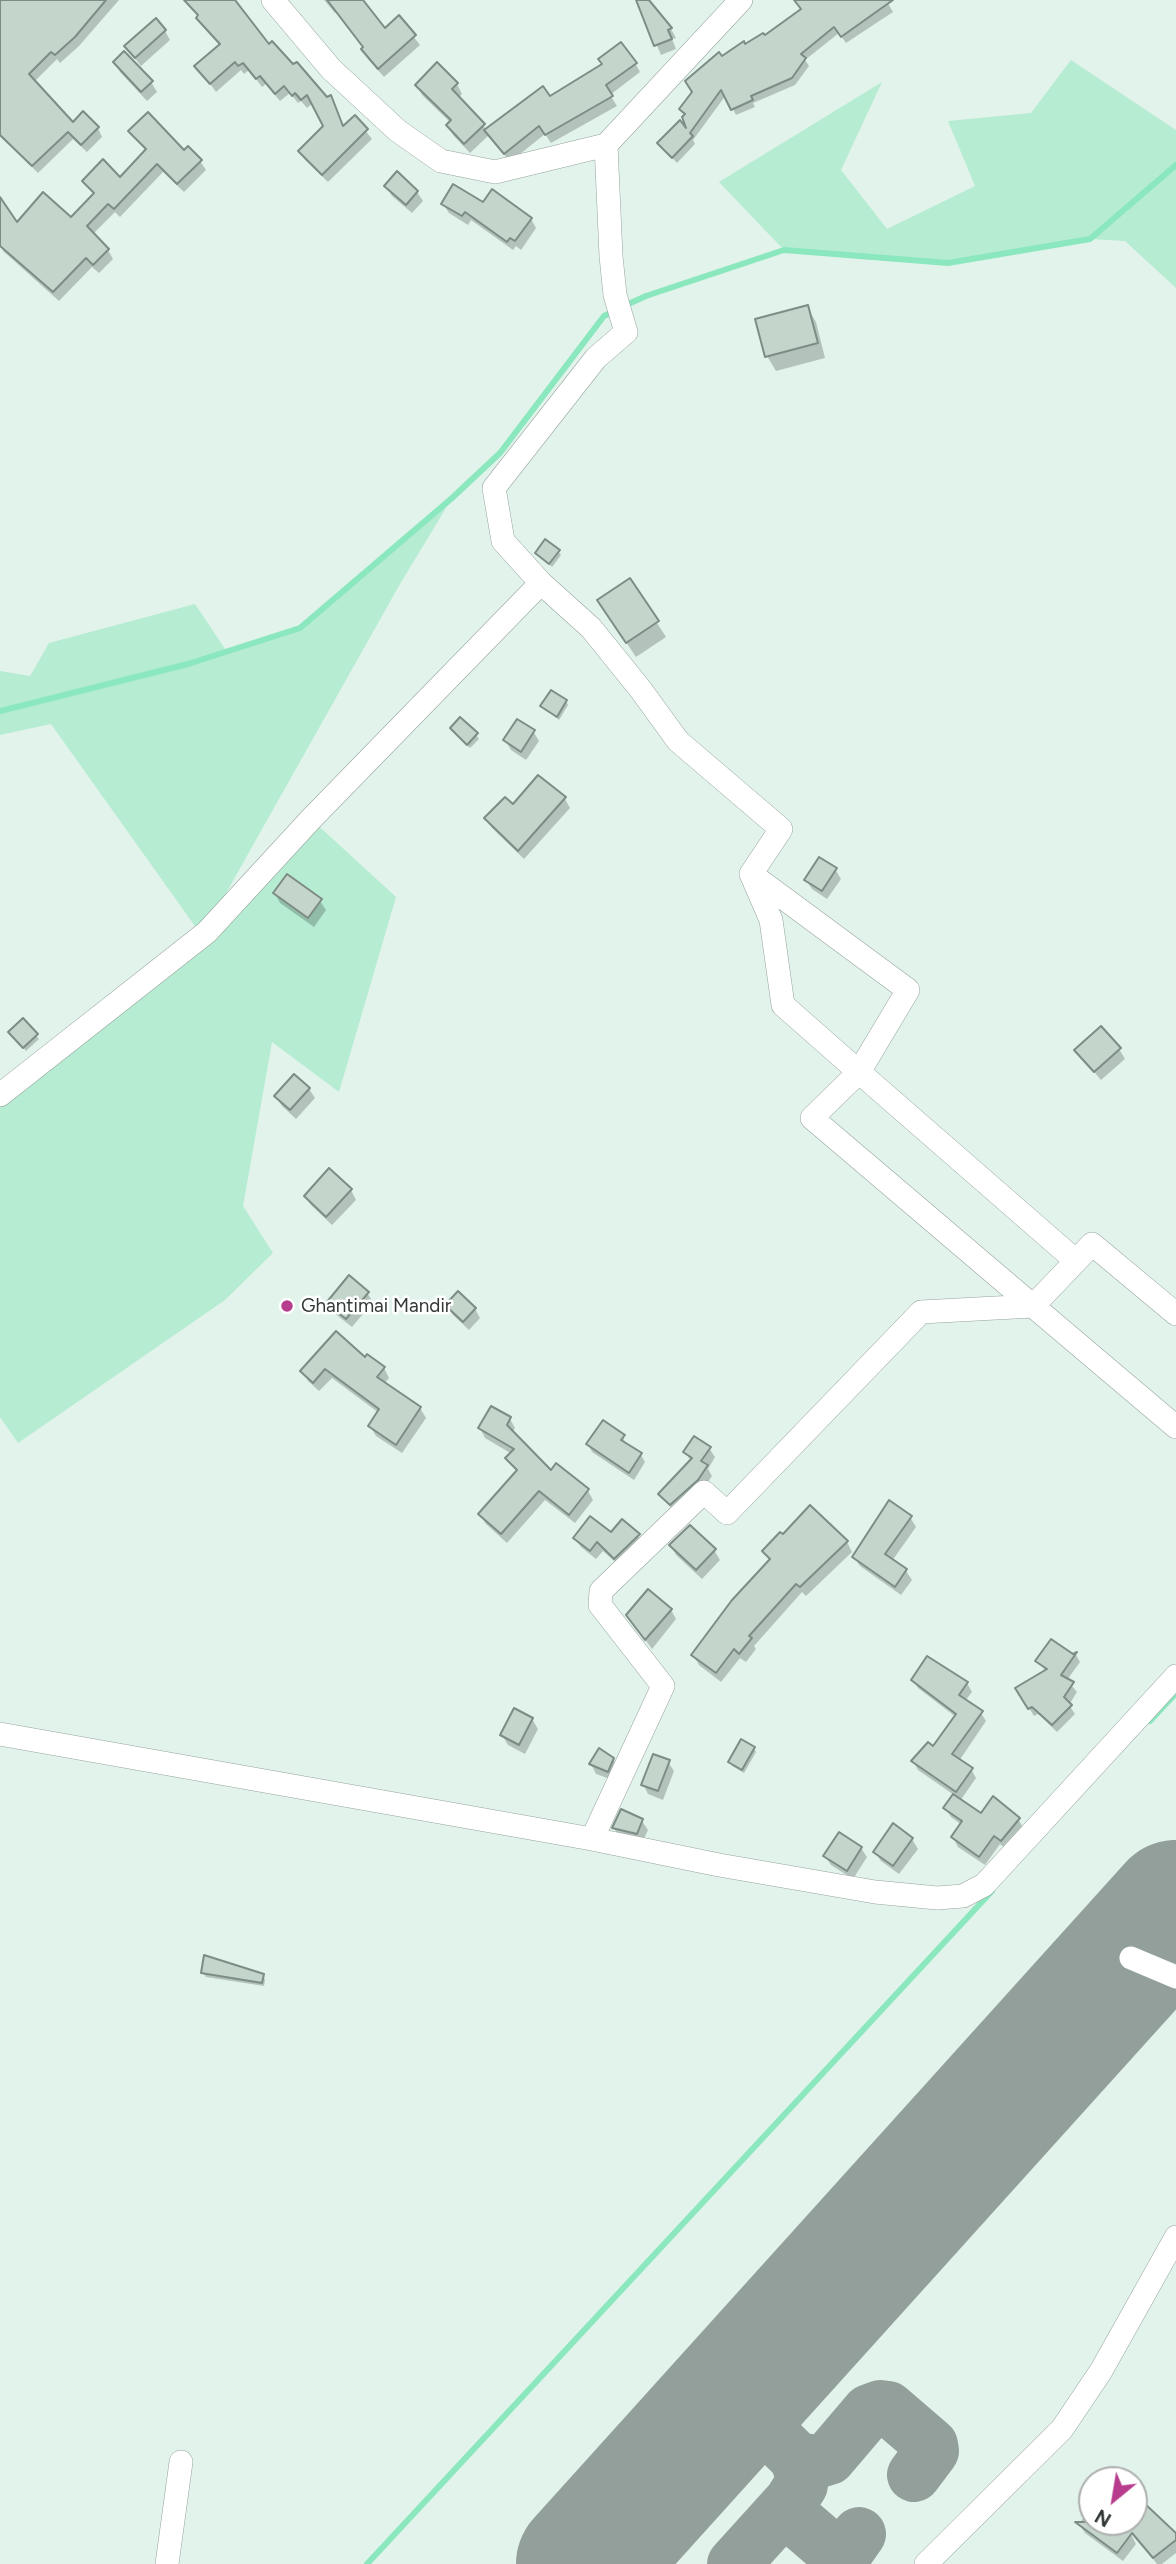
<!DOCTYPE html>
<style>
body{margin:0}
#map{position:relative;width:1176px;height:2564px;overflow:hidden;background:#e2f3eb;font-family:Figtree,sans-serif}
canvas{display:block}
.north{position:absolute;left:1078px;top:2466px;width:70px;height:70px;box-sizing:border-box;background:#fff;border:2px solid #adafae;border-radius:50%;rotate:210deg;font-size:19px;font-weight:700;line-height:28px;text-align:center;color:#313835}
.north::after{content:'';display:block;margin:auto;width:24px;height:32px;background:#b83c8d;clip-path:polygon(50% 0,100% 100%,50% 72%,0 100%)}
</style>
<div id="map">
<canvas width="1176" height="2564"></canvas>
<div class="north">N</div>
</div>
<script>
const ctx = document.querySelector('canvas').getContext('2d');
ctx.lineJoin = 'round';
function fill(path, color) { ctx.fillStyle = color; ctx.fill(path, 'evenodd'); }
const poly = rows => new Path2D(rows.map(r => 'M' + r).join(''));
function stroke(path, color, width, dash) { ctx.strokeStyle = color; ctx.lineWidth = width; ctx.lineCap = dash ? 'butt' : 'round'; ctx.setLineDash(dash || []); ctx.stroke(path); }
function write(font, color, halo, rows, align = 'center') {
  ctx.font = font + ' Figtree,sans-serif'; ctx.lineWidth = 5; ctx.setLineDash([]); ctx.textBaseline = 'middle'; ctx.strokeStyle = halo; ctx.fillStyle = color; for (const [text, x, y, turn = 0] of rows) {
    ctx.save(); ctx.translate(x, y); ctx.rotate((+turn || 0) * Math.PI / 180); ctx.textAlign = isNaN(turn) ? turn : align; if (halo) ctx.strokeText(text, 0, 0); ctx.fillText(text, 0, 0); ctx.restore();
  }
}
const green = poly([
 [1071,60,1176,130,1176,288,1125,241,1090,239,948,263,784,250,719,182,882,82,841,170,887,229,975,186,948,121,1031,113],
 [452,498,400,584,203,934,311,819,396,897,339,1092,272,1042,243,1206,273,1253,225,1300,18,1443,0,1417,0,1095,202,936,51,724,0,735,0,671,30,676,49,643,195,604,227,652,300,628]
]);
const shadow = poly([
 [0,0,119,0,79,46,60,63,57,59,34,82,73,124,98,128,102,137,87,152,73,139,38,173,26,161,0,113],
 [185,0,231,0,269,46,327,100,330,97,344,128,355,118,372,139,328,182,305,160,300,151,325,126,313,103,307,108,301,101,298,103,290,93,280,101,266,84,262,87,249,70,244,74,241,70,216,92,197,66,220,46,203,27,199,17],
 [324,0,361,0,385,30,399,18,420,45,384,77,368,59,363,50,365,48,336,12,335,13],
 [638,0,647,0,671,29,676,38,672,39,676,49,661,55],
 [795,0,886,0,893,12,846,43,839,33,805,60,809,66,795,85,753,103,755,107,736,115,726,95,693,140,695,144,677,163,659,144,690,136,682,109,721,58,764,38,803,10],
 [165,31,170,40,141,66,126,47],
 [115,62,151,82,157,92,147,101,120,72],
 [635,63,640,72,610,95,617,106,551,143,545,134,510,162,489,135,470,153,453,135,448,125,451,123,422,95,417,85,437,65,457,84,462,94,458,98,487,130,549,98],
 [130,131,200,161,206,170,184,192,163,172,120,217,115,212,93,234,108,250,113,259,99,273,92,267,59,301,3,251,0,239,44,195,71,219,95,196,84,181,120,179,147,152],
 [386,186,417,192,423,201,412,213,392,196],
 [443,204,483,204,531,219,536,228,521,250,516,246,513,250,471,220,468,225,449,213],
 [807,307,816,322,825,358,776,371,767,356],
 [558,551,561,555,552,567,537,553],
 [629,580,666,637,636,657,608,615],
 [566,701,568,705,559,720,542,706],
 [452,729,476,735,479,739,470,748],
 [533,731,539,741,526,760,511,750,505,740],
 [565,799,570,808,524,859,492,828,486,819,514,807],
 [835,869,841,879,827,899,812,889,806,880],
 [275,893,320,901,326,910,314,927,280,903],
 [23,1021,39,1039,26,1051,13,1036],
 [1119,1049,1125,1059,1101,1080,1076,1050],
 [309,1089,315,1098,296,1119,282,1106,276,1097],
 [351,1190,356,1200,332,1225,311,1205,306,1196],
 [367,1293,373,1302,352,1327,334,1313,329,1303],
 [447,1305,475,1309,480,1318,469,1330,453,1315],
 [365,1359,384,1368,389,1378,384,1384,420,1408,426,1418,402,1453,376,1436,370,1426,379,1413,332,1378,319,1391,308,1381,302,1371],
 [510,1419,515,1428,512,1433,551,1473,556,1466,588,1491,593,1500,575,1523,545,1500,507,1543,486,1524,480,1515,517,1472,507,1458,512,1454,485,1438,480,1428],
 [623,1436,626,1446,641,1455,645,1462,634,1480,592,1452,588,1444],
 [709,1448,715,1457,708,1469,712,1476,703,1489,676,1514,660,1494,691,1461,685,1452],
 [910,1517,916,1527,892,1561,906,1571,912,1580,901,1595,860,1566,854,1557],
 [638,1536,644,1545,621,1567,603,1551,596,1559,581,1547,575,1538],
 [847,1542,852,1552,806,1596,802,1592,754,1646,756,1649,746,1662,740,1658,721,1682,699,1665,693,1655,770,1561,764,1551],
 [671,1546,714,1550,720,1560,702,1579,676,1555],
 [671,1610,676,1619,652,1649,628,1616],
 [1076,1655,1080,1662,1067,1680,1077,1692,1069,1705,1075,1714,1057,1732,1038,1714,1034,1716,1017,1689,1046,1672,1038,1661],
 [913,1680,967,1683,972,1692,965,1701,981,1713,986,1721,959,1761,971,1769,976,1778,960,1801,981,1816,1018,1819,1024,1829,1007,1850,1000,1844,985,1865,958,1847,953,1837,962,1825,951,1817,945,1808,954,1795,918,1770,913,1761,933,1749,956,1717,918,1688],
 [532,1719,538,1729,525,1754,508,1745,502,1735],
 [754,1748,756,1752,744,1773,732,1766,730,1762],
 [613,1759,619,1769,613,1780,596,1774,591,1764],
 [668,1762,674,1771,663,1800,648,1794,643,1784],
 [642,1821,648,1830,642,1843,620,1838,614,1828],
 [912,1839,918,1849,899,1874,881,1861,875,1852],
 [861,1848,867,1857,853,1879,831,1865,825,1856],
 [203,1973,263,1975,265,1980,264,1986,206,1977],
 [1143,2504,1168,2525,1176,2535,1176,2553,1162,2564,1157,2564,1126,2523,1134,2522,1134,2514],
 [1092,2506,1092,2522,1114,2522,1131,2534,1136,2544,1123,2561,1085,2533,1079,2524]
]);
const stream = poly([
 [624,306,646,296,784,250,948,263,1090,239,1176,165],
 [0,711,188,664,300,628,452,498,500,453,604,316,615,311],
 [1150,1721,1176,1693],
 [367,2564,992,1891]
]);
const taxiway = poly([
 [760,2369,758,2388,760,2409,767,2429,797,2459,816,2462,829,2458,869,2411,880,2407,888,2408,931,2445,932,2451,914,2475],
 [713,2421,744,2421,767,2429],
 [797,2459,802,2476,801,2485,791,2501,792,2516,835,2553,841,2554,847,2551,859,2534],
 [734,2564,791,2501]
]);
const runway = poly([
 [584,2564,1176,1908]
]);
const building = poly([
 [0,0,106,0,75,37,55,55,51,52,29,74,73,122,83,111,99,127,81,145,68,132,32,166,0,135,0,0],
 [184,0,235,0,269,44,272,41,293,64,297,62,327,97,331,95,343,126,355,115,368,129,322,175,298,151,323,126,307,95,301,100,295,93,292,96,284,86,275,94,260,76,256,79,243,63,238,66,235,62,210,84,194,66,220,44,196,18,198,15,184,0],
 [327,0,363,0,385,28,399,15,416,35,378,69,361,49,363,47,327,0],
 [636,0,649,0,672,28,668,30,672,39,654,46,636,0],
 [794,0,893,0,841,37,834,27,801,54,806,58,792,78,751,96,753,100,731,110,721,90,690,133,693,136,672,158,657,143,680,120,686,128,682,117,685,114,679,109,692,92,685,81,719,52,722,56,744,41,745,44,763,33,765,35,801,9,794,0],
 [156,18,166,30,135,58,124,46,156,18],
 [621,42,637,63,606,85,613,96,545,135,539,126,504,154,484,130,543,86,550,96,602,64,598,59,621,42],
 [124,51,153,81,141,92,113,62,124,51],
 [437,62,458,83,452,89,485,124,464,144,446,125,451,120,415,85,437,62],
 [148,112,184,150,188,146,202,160,177,184,157,164,114,209,108,204,87,226,109,249,93,265,86,258,53,292,0,246,0,197,17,222,43,192,71,217,94,193,82,181,103,159,120,177,146,149,128,131,148,112],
 [397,171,418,191,406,205,384,186,397,171],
 [453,184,483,202,492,189,532,218,515,241,510,238,507,242,465,212,462,216,441,204,453,184],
 [808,305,818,343,765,357,755,319,808,305],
 [545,539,560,550,549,564,535,553,545,539],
 [630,578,659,621,626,643,597,600,630,578],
 [551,690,567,700,557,717,540,706,551,690],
 [460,717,478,733,467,745,450,728,460,717],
 [517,719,535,730,521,752,503,740,517,719],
 [538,775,566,797,518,851,484,818,505,797,513,804,538,775],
 [819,857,837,868,822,891,804,880,819,857],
 [287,874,322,899,308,918,273,893,287,874],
 [23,1018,38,1034,23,1048,8,1032,23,1018],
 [1101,1026,1121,1048,1094,1072,1074,1050,1101,1026],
 [294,1074,310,1088,290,1110,274,1096,294,1074],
 [329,1168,352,1189,326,1217,304,1196,329,1168],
 [349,1275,369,1292,346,1319,326,1303,349,1275],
 [458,1291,476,1308,463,1322,445,1305,458,1291],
 [336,1331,365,1357,367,1354,385,1367,377,1377,421,1407,396,1445,368,1426,379,1409,325,1369,313,1383,300,1371,336,1331],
 [491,1406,511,1417,507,1425,551,1470,556,1463,589,1489,569,1515,539,1491,501,1534,478,1514,517,1470,505,1458,514,1449,478,1428,491,1406],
 [603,1420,625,1435,621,1440,642,1453,629,1473,586,1444,603,1420],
 [694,1436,711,1447,701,1461,708,1465,698,1480,670,1505,658,1494,692,1458,683,1452,694,1436],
 [889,1500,912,1516,885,1554,907,1569,895,1587,852,1557,889,1500],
 [810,1505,848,1541,800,1587,796,1584,749,1636,752,1638,739,1654,734,1649,716,1673,691,1655,732,1600,770,1559,762,1551,780,1532,783,1534,810,1505],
 [590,1516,611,1532,622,1519,640,1534,614,1559,597,1542,590,1551,573,1538,590,1516],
 [690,1525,716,1549,696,1570,669,1545,690,1525],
 [648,1589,672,1609,645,1640,626,1615,648,1589],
 [1051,1639,1073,1654,1077,1652,1061,1675,1074,1682,1064,1697,1072,1705,1052,1725,1032,1707,1028,1709,1015,1688,1047,1669,1035,1661,1051,1639],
 [927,1656,968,1682,959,1695,983,1711,952,1754,973,1768,956,1792,911,1761,928,1742,933,1746,956,1714,911,1680,927,1656],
 [514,1708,533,1718,519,1745,500,1735,514,1708],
 [741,1739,755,1747,742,1770,728,1762,741,1739],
 [599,1748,614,1758,608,1772,589,1764,599,1748],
 [653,1754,670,1760,658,1791,641,1785,653,1754],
 [953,1794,981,1813,993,1796,1020,1818,1001,1841,994,1836,979,1857,951,1837,962,1821,943,1808,953,1794],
 [621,1809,643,1819,637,1834,612,1828,621,1809],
 [893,1823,913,1838,893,1866,873,1852,893,1823],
 [839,1832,862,1847,847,1871,823,1856,839,1832],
 [204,1955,264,1974,262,1983,201,1973,204,1955],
 [1143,2502,1176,2533,1176,2540,1153,2558,1132,2533,1117,2553,1075,2522,1134,2522,1134,2512,1143,2502]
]);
const minor = poly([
 [273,0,331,69,398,131,441,161,495,172,606,145,741,0],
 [541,583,503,541,494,488,596,358,626,332,615,295,611,256,606,145],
 [0,1095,207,932,311,819,541,583,591,628,641,690,678,741,781,829,751,874],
 [1076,1261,1092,1244,1176,1314],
 [0,1734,592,1839,719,1865,875,1892,937,1898,963,1896,984,1885,1176,1676],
 [592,1839,663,1686,600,1605,601,1591,704,1492,727,1513,921,1312,1033,1306,1076,1261,859,1072,783,1005,771,920,751,874,908,990,859,1072,812,1118,1033,1306,1176,1427],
 [1131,1958,1176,1977],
 [167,2564,181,2462],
 [926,2564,1062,2429,1101,2371,1176,2237]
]);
const markers = [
 [287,1306,7,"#b83c8d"]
];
const poiNames = [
 ["Ghantimai Mandir",301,1306]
];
fill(green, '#b5ecd2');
fill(shadow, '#0003');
stroke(stream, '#8ae7be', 6);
stroke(taxiway, '#929f9a', 54);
stroke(runway, '#929f9a', 136);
fill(building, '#c4d5cc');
stroke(building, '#7d8c84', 2);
stroke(minor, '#95a49d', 24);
stroke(minor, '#fff', 23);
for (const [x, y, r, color] of markers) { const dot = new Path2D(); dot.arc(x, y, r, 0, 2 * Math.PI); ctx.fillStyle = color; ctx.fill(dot); stroke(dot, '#fff', 2.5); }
write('19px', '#313835', '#fff', poiNames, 'left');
</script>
